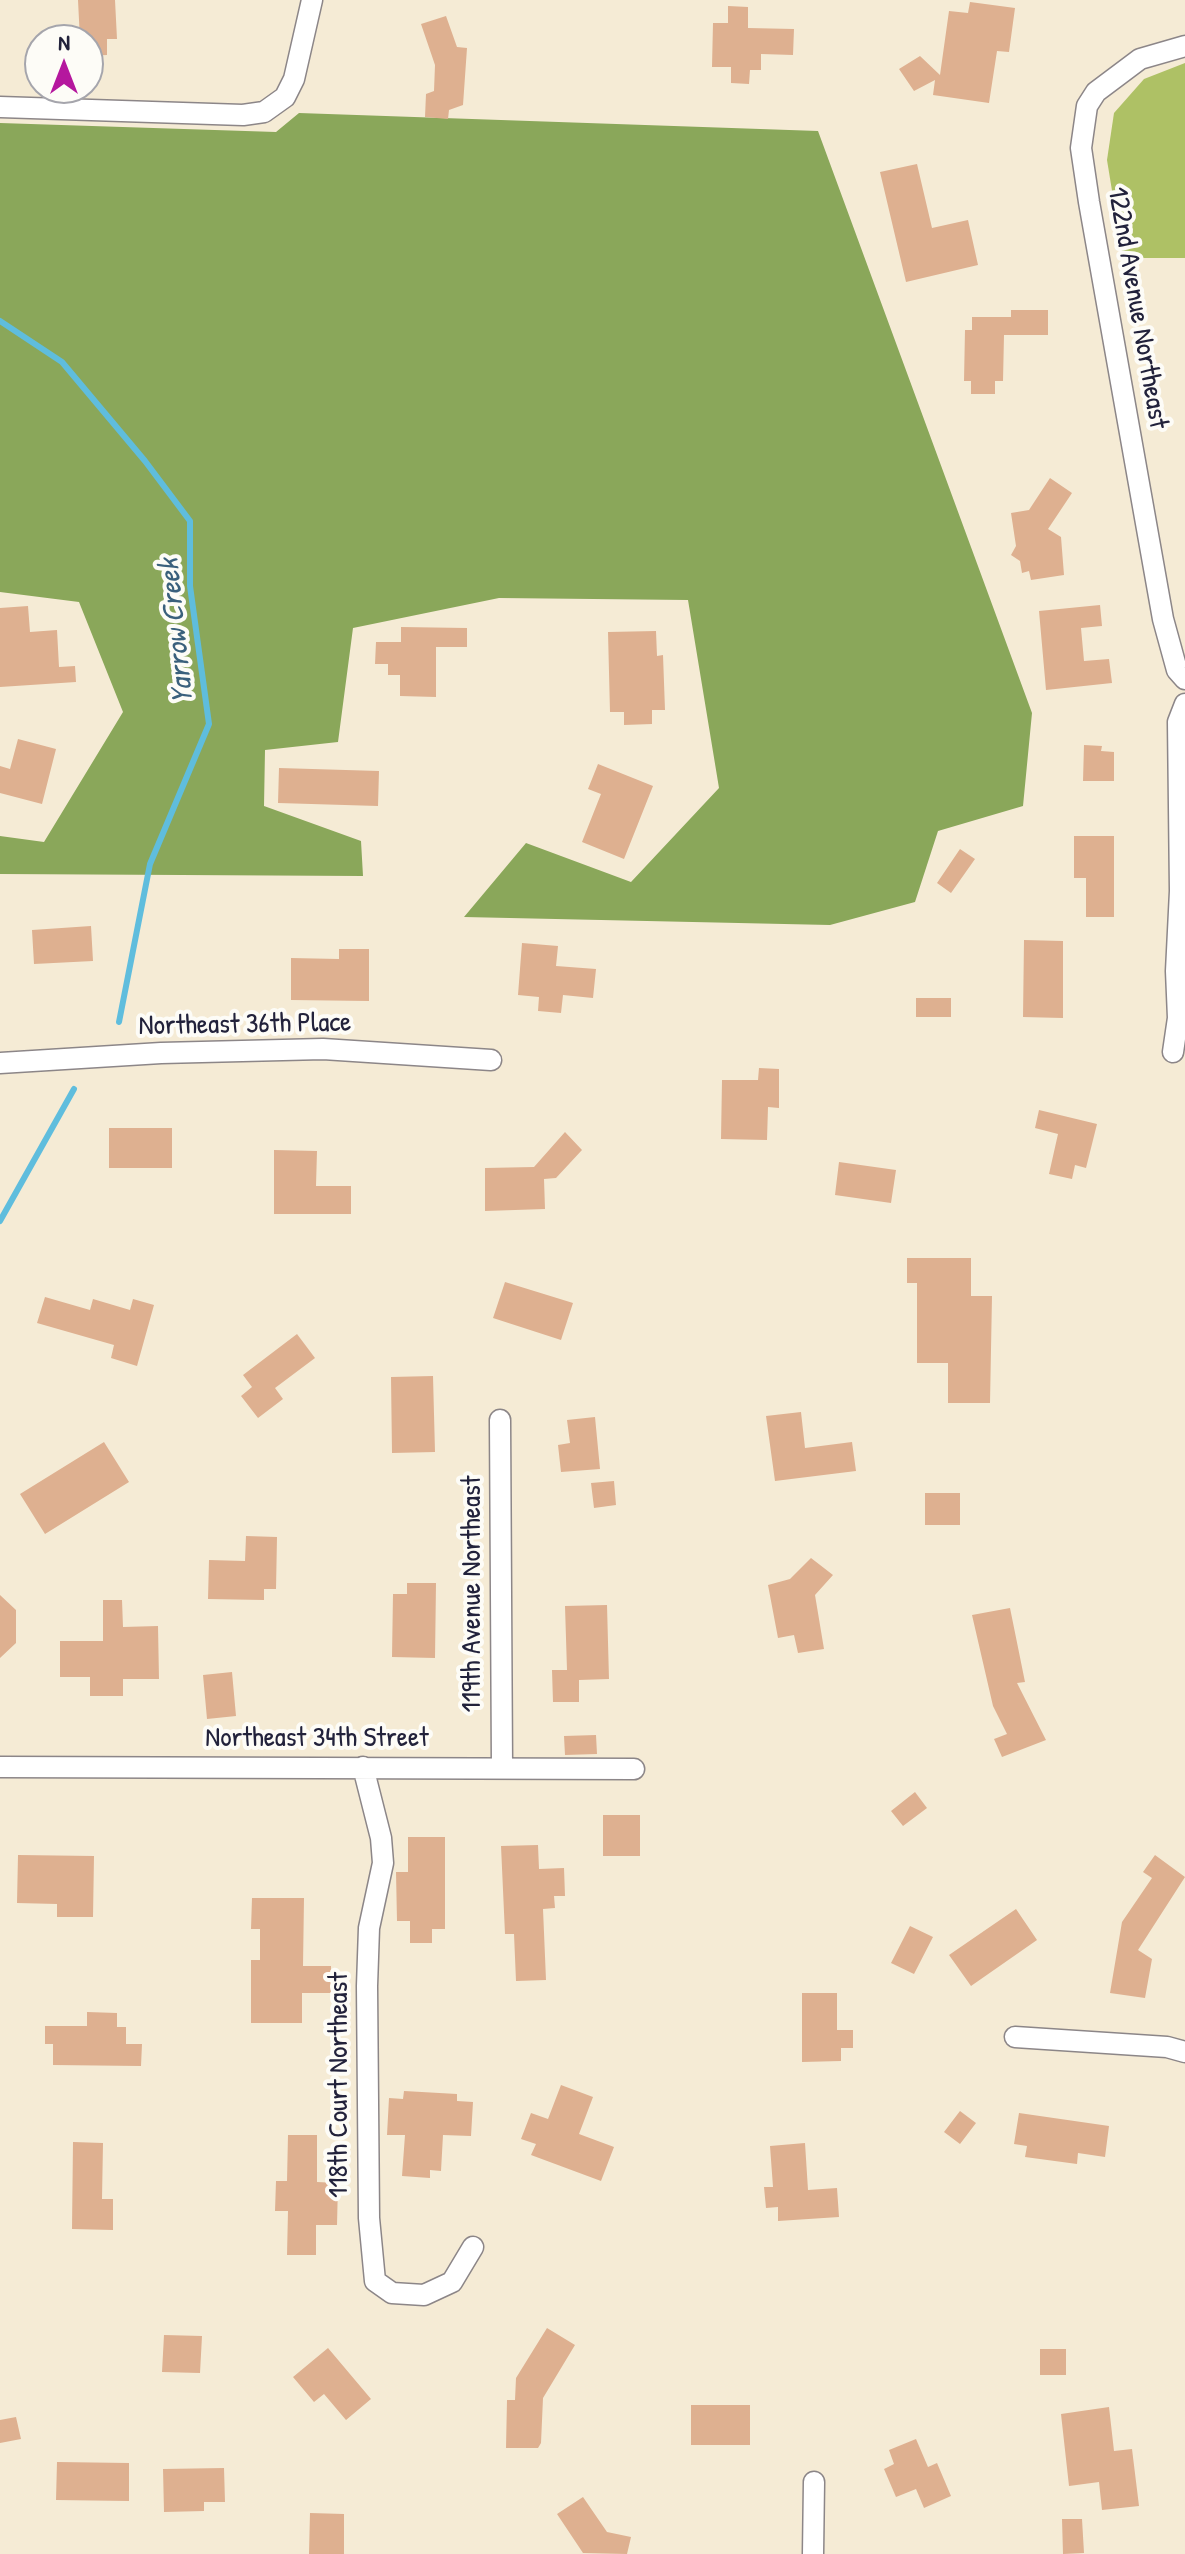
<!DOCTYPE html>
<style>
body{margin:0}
#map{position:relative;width:1185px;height:2554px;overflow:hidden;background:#f5ebd5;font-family:"Patrick Hand",sans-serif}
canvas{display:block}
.north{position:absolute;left:24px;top:24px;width:80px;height:80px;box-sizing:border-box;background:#fdfcf7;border:2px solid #a5a5ac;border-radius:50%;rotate:0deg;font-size:22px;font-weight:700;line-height:32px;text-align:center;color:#22223b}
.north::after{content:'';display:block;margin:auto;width:28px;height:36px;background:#b5179e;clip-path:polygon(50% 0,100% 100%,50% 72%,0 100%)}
</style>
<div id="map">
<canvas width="1185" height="2554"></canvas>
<div class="north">N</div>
</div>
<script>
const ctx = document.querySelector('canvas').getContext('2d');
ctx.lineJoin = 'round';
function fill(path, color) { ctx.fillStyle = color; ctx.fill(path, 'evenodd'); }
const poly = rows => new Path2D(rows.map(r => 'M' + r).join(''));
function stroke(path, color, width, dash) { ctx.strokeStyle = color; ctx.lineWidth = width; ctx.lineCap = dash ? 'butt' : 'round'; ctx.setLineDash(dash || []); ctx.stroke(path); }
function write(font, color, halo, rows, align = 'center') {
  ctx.font = font + ' "Patrick Hand",sans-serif'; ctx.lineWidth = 8; ctx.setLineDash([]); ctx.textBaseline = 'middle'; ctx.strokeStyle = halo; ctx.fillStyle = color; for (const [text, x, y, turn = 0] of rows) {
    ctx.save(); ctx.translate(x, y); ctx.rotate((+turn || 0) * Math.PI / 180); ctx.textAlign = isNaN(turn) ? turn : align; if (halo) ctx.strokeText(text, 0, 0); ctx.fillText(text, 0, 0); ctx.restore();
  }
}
const green = poly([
 [1185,63,1185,258,1123,258,1107,160,1114,113,1144,79]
]);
const forest = poly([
 [299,113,818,131,1032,713,1023,806,938,831,915,902,830,925,464,917,526,843,631,882,719,788,688,600,499,598,353,628,338,742,265,750,264,806,361,841,363,876,0,874,0,836,44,842,123,712,79,602,0,592,0,123,276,132]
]);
const stream = poly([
 [0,321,62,362,145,461,190,521,190,586,209,724,150,864,119,1022],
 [0,1221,74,1089]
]);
const building = poly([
 [78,0,115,0,117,39,107,39,107,55,88,56,88,40,80,40],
 [970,2,1015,8,1009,52,997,51,989,103,933,95,935,80,914,91,899,69,920,56,940,75,949,11,968,13],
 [728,6,748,7,748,28,794,29,793,55,761,54,761,70,750,70,749,84,731,83,731,67,712,67,713,23,728,23],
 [446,16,457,47,467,48,463,105,449,110,448,119,425,117,426,94,434,91,435,65,421,24],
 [917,164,932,228,968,220,978,265,906,282,880,172],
 [1011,310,1048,310,1048,335,1004,335,1003,381,995,381,995,394,971,394,971,381,964,381,965,330,972,330,972,317,1011,317],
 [1050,478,1072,493,1048,529,1061,537,1064,575,1031,580,1029,571,1022,573,1020,561,1011,555,1016,546,1011,513,1029,510],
 [1100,605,1102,626,1081,628,1084,661,1109,659,1112,683,1046,690,1039,611],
 [28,606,30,632,57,630,59,667,75,666,76,682,0,687,0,608],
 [401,627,467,628,467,647,436,647,436,697,400,696,400,675,388,675,388,664,375,664,376,642,401,642],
 [656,631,657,656,663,655,665,710,652,710,652,724,624,725,624,712,610,712,608,632],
 [18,739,56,749,42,804,0,793,0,766,10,769],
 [1084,745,1102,746,1101,751,1114,752,1114,781,1083,781],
 [598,764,653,786,624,859,582,842,601,794,588,789],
 [279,768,379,771,378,806,278,803],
 [1074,836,1114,836,1114,917,1086,917,1086,878,1074,878],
 [960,849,975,859,951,893,937,883],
 [91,926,93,961,34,964,32,930],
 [1024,940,1063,941,1063,1018,1023,1017],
 [522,943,558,946,556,966,596,969,593,998,563,995,561,1013,538,1011,539,997,518,995],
 [339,949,369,949,369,1001,291,1000,291,958,339,959],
 [916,998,951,998,951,1017,916,1017],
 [759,1068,779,1069,779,1108,768,1107,767,1140,721,1139,722,1080,758,1080],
 [1039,1110,1097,1124,1086,1168,1075,1165,1072,1179,1049,1174,1058,1134,1035,1128],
 [109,1128,172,1128,172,1168,109,1168],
 [565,1132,582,1150,556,1178,544,1179,545,1209,485,1211,485,1168,534,1167],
 [274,1150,317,1151,316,1186,351,1186,351,1214,274,1214],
 [839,1162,896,1170,891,1203,835,1195],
 [907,1258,971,1258,971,1296,992,1296,990,1403,948,1403,948,1363,917,1363,917,1283,907,1283],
 [505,1282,573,1303,561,1340,493,1318],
 [45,1297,90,1310,93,1299,130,1310,133,1299,154,1305,137,1366,111,1358,114,1345,37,1323],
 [297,1334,315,1358,275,1388,283,1399,258,1418,241,1396,252,1387,243,1375],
 [433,1376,435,1452,392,1453,391,1377],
 [801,1412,805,1448,852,1442,856,1471,775,1481,766,1416],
 [595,1417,600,1469,561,1472,558,1445,570,1443,567,1420],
 [104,1442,129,1482,45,1534,20,1494],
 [614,1481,616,1505,594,1508,591,1483],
 [925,1493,960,1493,960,1525,925,1525],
 [246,1536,277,1537,276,1589,264,1589,264,1600,208,1599,209,1560,245,1561],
 [811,1558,833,1575,815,1595,824,1649,798,1653,794,1635,778,1638,768,1585,790,1579],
 [407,1583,436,1583,435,1658,392,1657,393,1594,407,1594],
 [0,1595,16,1610,16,1643,0,1658],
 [103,1600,122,1600,123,1627,158,1626,159,1679,123,1679,123,1696,90,1696,90,1677,60,1677,60,1641,103,1641],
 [607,1605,609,1679,579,1680,579,1702,553,1702,552,1670,567,1670,565,1606],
 [1010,1608,1025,1682,1017,1683,1046,1740,1002,1757,994,1739,1007,1734,993,1706,972,1615],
 [232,1672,236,1716,207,1719,203,1675],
 [596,1735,597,1754,565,1755,564,1736],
 [915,1792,927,1808,903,1826,891,1811],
 [603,1815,640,1815,640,1856,603,1856],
 [408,1837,445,1837,445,1929,432,1929,432,1943,410,1943,410,1921,397,1921,396,1872,408,1872],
 [538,1845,539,1869,564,1868,565,1896,554,1896,555,1908,543,1909,546,1980,516,1981,514,1934,505,1934,501,1846],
 [18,1855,94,1856,93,1917,57,1917,57,1904,17,1903],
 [1155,1855,1185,1877,1138,1950,1152,1959,1145,1998,1110,1993,1122,1922,1152,1878,1143,1872],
 [252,1898,304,1898,303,1966,331,1966,331,1993,302,1993,302,2023,251,2023,251,1960,260,1960,260,1929,251,1929],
 [1016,1909,1037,1940,971,1986,949,1955],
 [910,1926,933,1937,914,1974,891,1963],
 [802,1993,837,1993,837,2030,853,2030,853,2048,841,2048,841,2061,802,2062],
 [87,2012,117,2013,117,2027,126,2027,126,2044,142,2044,141,2066,53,2065,53,2044,45,2044,45,2026,87,2026],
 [561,2085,593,2097,579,2134,614,2147,601,2181,531,2155,536,2144,521,2139,531,2113,548,2119],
 [404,2091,457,2094,457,2101,473,2102,471,2136,443,2135,441,2171,430,2170,430,2178,402,2176,405,2135,387,2135,389,2098,403,2099],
 [960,2111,976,2123,960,2144,944,2132],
 [1019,2113,1109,2126,1105,2157,1078,2153,1077,2164,1025,2157,1027,2146,1014,2144],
 [288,2135,317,2135,317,2182,338,2183,337,2225,316,2225,316,2255,287,2255,288,2211,275,2211,276,2181,287,2181],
 [73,2142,103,2143,102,2199,113,2199,113,2230,72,2229],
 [805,2143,808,2190,837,2188,839,2217,778,2221,778,2207,766,2208,764,2187,773,2187,770,2146],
 [547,2328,575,2345,543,2398,541,2443,538,2448,506,2448,507,2400,515,2400,516,2378],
 [164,2335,202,2336,200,2373,162,2372],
 [328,2348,371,2399,346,2420,324,2394,314,2402,293,2377],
 [1040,2349,1066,2349,1066,2375,1040,2375],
 [691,2405,750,2405,750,2445,691,2445],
 [1109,2407,1114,2451,1132,2449,1139,2506,1102,2510,1099,2482,1069,2486,1061,2414],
 [16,2417,21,2439,0,2443,0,2420],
 [916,2439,928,2467,937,2463,951,2496,924,2508,916,2489,896,2497,884,2469,894,2464,889,2450],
 [57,2462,129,2463,129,2501,56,2500],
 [224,2468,225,2502,204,2502,204,2511,164,2512,163,2469],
 [583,2497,607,2532,631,2537,627,2554,583,2553,557,2514],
 [310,2513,344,2514,344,2554,309,2554],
 [1062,2519,1082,2519,1084,2553,1063,2554]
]);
const minor = poly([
 [1185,46,1140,59,1096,92,1087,106,1081,148,1089,202,1163,619,1177,670,1185,679],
 [0,107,243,115,264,112,285,97,294,79,312,0],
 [1173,1052,1178,1018,1176,971,1180,891,1178,722,1185,704],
 [0,1063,161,1053,323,1049,491,1060],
 [500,1420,502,1767],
 [0,1767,634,1769],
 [363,1767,381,1838,383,1863,369,1928,367,1986,369,2218,375,2281,392,2293,424,2295,452,2282,473,2247],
 [1015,2037,1167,2047,1185,2052],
 [813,2554,814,2482]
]);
const streetNames = [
 ["122nd Avenue Northeast",1137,308,80],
 ["Northeast 36th Place",245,1025,-1],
 ["119th Avenue Northeast",473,1594,-90],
 ["Northeast 34th Street",317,1739],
 ["118th Court Northeast",340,2085,-90]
];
const waterNames = [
 ["Yarrow Creek",177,631,-96]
];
fill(green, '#aec165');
fill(forest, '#8aa75a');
stroke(stream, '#5fbddd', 6);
fill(building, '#deb090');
stroke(minor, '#8c8688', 23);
stroke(minor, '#fff', 20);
write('28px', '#22223b', '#fdfcf7', streetNames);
write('italic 30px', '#3a607c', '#fdfcf7', waterNames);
</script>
